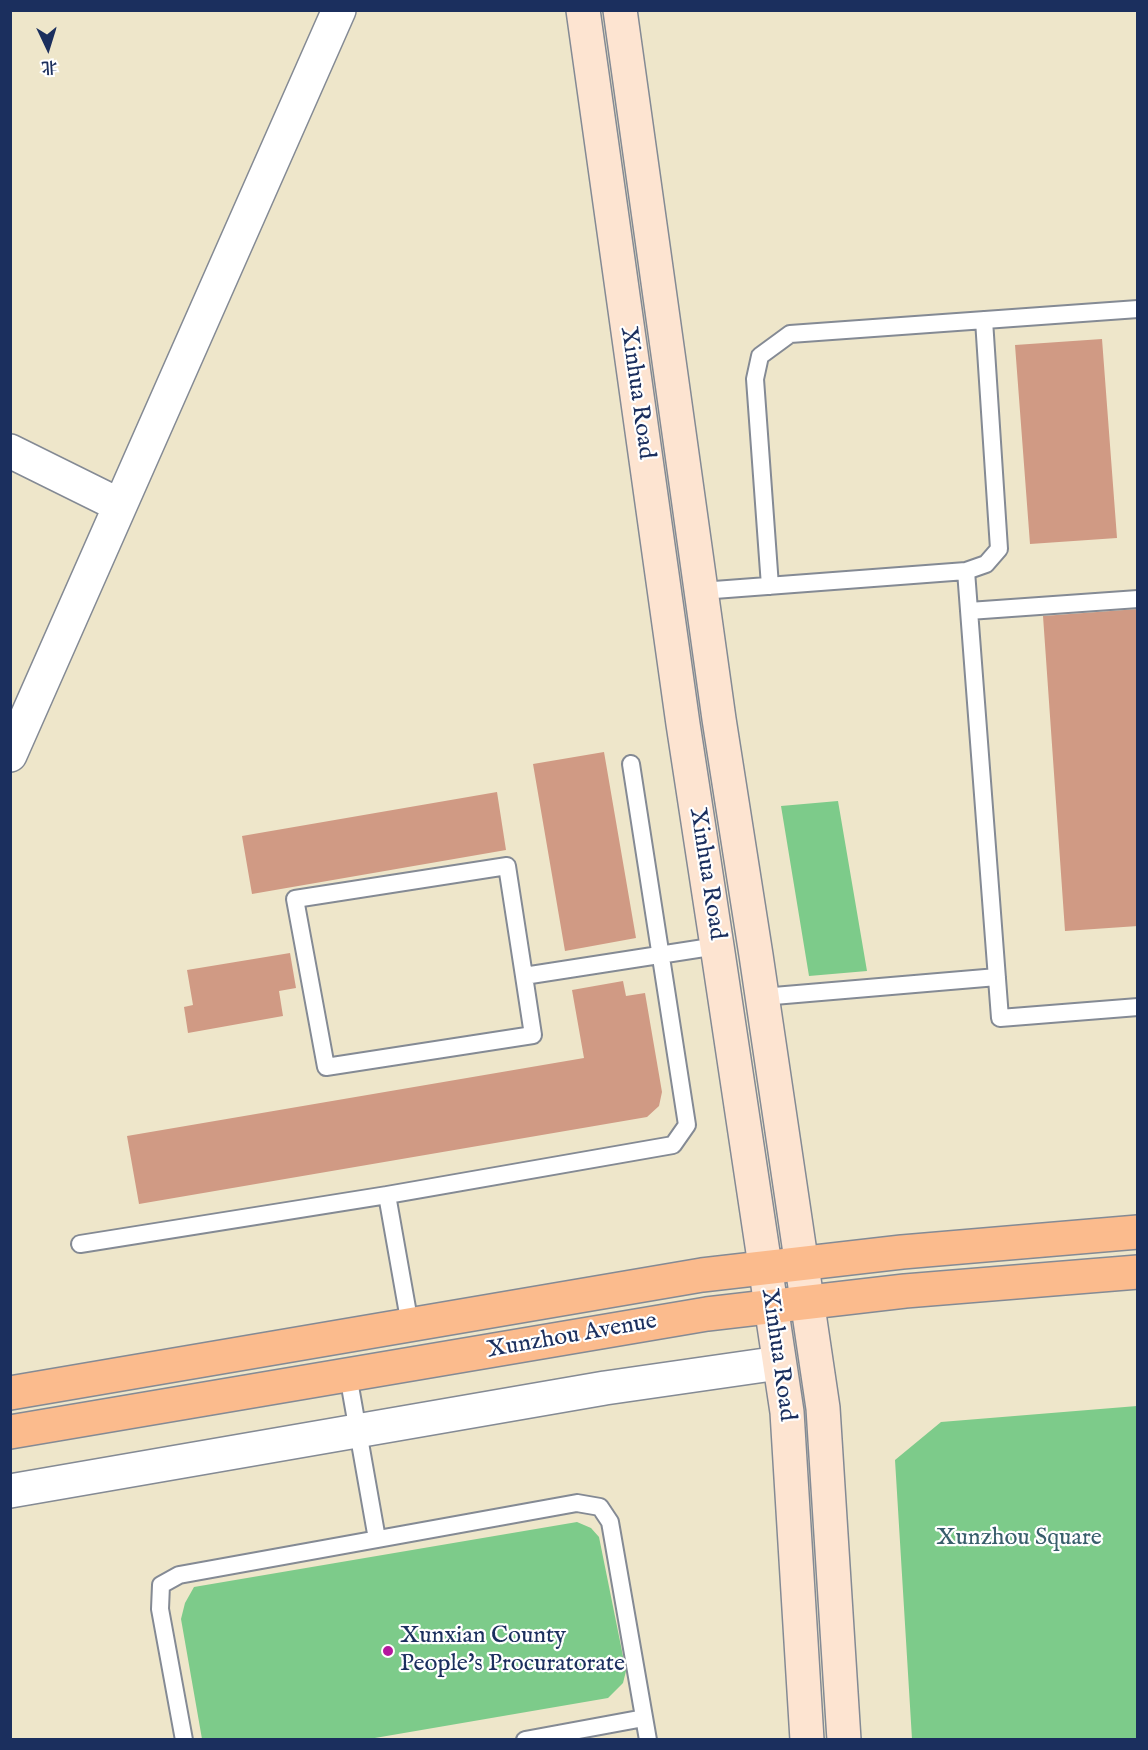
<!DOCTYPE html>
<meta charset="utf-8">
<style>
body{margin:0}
#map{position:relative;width:1148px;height:1750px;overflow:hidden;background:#eee6ca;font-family:"IM FELL English","Noto Serif SC",serif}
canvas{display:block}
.frame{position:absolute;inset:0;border:12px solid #1b2f5e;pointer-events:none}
.north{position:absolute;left:18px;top:18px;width:60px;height:60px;-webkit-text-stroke:4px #fff;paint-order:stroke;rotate:176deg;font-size:16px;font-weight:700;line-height:24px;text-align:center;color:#1b2f5e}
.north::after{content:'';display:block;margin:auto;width:21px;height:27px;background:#1b2f5e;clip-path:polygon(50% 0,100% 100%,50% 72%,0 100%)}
</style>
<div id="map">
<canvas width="1148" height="1750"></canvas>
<div class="frame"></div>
<div class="north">北</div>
</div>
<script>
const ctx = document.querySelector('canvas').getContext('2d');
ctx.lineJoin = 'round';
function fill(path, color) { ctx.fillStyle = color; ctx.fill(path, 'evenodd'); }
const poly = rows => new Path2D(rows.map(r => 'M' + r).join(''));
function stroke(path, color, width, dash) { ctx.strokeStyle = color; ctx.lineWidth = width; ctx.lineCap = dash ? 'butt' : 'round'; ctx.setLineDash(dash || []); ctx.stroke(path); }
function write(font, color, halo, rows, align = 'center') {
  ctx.font = font + ' "IM FELL English",serif'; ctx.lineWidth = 4.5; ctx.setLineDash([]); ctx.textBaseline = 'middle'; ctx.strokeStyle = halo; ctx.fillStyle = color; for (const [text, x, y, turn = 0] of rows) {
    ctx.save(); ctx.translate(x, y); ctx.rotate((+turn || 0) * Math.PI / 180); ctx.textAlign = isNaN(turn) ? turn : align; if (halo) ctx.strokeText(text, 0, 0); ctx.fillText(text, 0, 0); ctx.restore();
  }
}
const green = poly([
 [838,801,867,971,809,976,781,806],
 [1137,1406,1137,1739,912,1739,895,1460,941,1422],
 [577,1522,591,1528,599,1537,626,1671,623,1683,608,1698,369,1739,202,1739,181,1619,185,1603,194,1587]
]);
const building = poly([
 [1102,339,1117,538,1030,544,1015,345],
 [1138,609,1138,926,1065,931,1043,616],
 [604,752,636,938,565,951,533,764],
 [497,792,506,850,252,894,242,836],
 [290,953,296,988,279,991,283,1016,188,1033,184,1007,193,1005,187,970],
 [623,981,626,996,645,993,662,1092,659,1106,647,1117,139,1204,127,1136,584,1058,572,990]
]);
const lane = poly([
 [966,571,986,564,999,549,984,320],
 [770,586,755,379,760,356,790,334,1138,309],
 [701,591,966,571,1000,1018,1138,1007],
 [969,611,1138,599],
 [524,976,507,866,295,899,326,1067,533,1035,524,976,717,946],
 [762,997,997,977],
 [387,1195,410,1325],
 [80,1244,387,1195,673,1145,687,1125,631,764],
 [348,1375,377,1539],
 [184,1740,160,1609,161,1585,179,1575,577,1503,600,1507,610,1522,648,1740],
 [525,1740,644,1718]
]);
const street = poly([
 [10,451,109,500],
 [10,755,339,10],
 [10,1491,605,1388,779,1363]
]);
const secondary = poly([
 [583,10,683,724,717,946,787,1412,807,1740],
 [620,10,719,719,756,955,823,1408,844,1740]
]);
const primary = poly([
 [10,1393,702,1275,902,1252,1138,1232],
 [10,1432,707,1314,905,1291,1138,1272]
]);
const markers = [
 [388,1651,6,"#b5179e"]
];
const streetNames = [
 ["Xinhua Road",636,393,82],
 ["Xinhua Road",706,874,81],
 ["Xunzhou Avenue",572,1337,-10],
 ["Xinhua Road",777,1355,82]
];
const parkNames = [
 ["Xunzhou Square",1019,1539]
];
const poiNames = [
 ["Xunxian County",400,1637],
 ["People's Procuratorate",400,1665]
];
fill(green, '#7dcb8a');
fill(building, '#d09a84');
stroke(lane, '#848a94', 20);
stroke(street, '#848a94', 36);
stroke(secondary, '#848a94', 36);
stroke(primary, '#848a94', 36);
stroke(lane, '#fff', 16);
stroke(street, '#fff', 33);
stroke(secondary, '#fde4d1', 33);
stroke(primary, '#fbbb8d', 33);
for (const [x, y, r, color] of markers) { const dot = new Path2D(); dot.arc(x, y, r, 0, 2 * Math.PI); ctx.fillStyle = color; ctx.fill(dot); stroke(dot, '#fff', 2); }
write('24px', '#1b2f5e', '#fff', streetNames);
write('24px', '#385e6b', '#fff', parkNames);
write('24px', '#1b2f5e', '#fff', poiNames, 'left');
</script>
